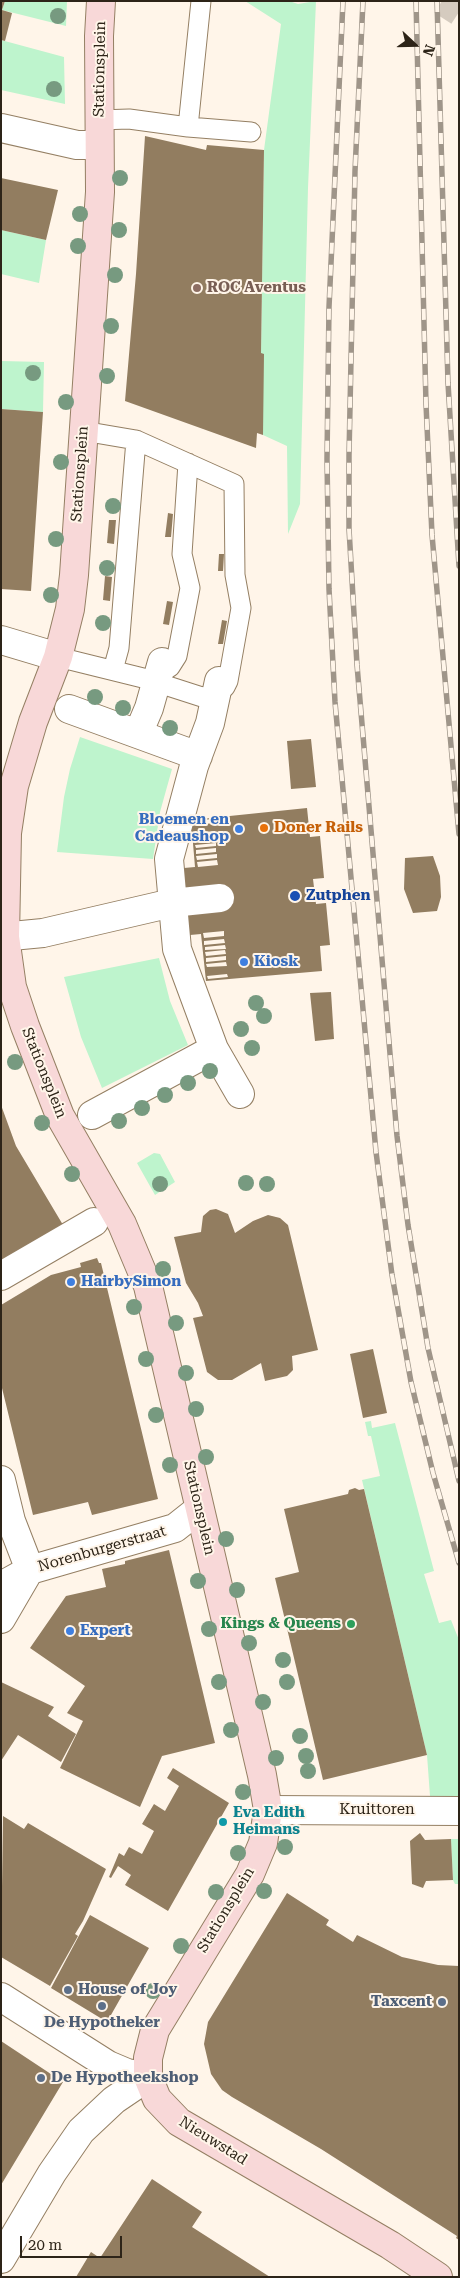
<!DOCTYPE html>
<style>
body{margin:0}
#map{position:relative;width:460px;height:2278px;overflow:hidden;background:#fff5e9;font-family:"Roboto Serif",serif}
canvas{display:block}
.frame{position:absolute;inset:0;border:2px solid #2d2418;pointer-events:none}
.north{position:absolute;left:390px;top:20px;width:50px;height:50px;-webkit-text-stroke:4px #fff5e9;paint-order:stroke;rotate:111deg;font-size:14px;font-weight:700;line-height:20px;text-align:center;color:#2d2418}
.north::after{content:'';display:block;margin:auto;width:18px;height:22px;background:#2d2418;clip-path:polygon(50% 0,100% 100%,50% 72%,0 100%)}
.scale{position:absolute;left:20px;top:2236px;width:102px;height:22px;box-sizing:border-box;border:2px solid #2d2418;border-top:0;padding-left:6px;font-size:15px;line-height:18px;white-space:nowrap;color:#2d2418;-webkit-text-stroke:4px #fff5e9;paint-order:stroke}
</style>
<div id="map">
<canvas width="460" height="2278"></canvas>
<div class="frame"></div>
<div class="north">N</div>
<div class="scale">20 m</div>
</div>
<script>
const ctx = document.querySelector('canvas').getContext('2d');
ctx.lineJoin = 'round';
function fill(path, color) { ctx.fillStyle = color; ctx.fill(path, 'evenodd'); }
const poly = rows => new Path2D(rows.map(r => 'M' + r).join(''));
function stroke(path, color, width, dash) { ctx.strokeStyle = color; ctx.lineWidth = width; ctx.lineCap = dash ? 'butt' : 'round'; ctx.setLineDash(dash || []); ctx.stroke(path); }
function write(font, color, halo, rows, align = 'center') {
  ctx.font = font + ' "Roboto Serif",serif'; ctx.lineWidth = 4; ctx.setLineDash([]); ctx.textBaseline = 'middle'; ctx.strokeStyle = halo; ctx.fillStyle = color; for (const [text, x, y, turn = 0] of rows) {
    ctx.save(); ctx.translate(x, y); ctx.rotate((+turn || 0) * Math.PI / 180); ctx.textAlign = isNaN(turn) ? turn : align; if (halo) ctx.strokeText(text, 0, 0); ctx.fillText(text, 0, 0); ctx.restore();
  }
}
const green = poly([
 [5,1,67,1,66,26,2,10],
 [245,1,289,1,298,4,316,1,308,188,300,504,288,534,287,446,263,435,261,353,264,150,281,24],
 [1,40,64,57,65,104,1,90],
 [1,230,46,240,39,283,1,274],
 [1,361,44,362,43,412,1,409],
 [80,737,172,769,160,812,153,859,57,852,64,797,70,769],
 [159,958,170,1001,188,1045,102,1088,81,1037,64,977],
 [154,1153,160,1154,175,1182,155,1195,137,1163],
 [371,1421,372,1428,395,1423,434,1571,424,1574,439,1623,451,1620,459,1640,459,1798,430,1796,427,1755,362,1480,380,1476,371,1436,368,1436,365,1422],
 [451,1839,459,1839,459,1884,455,1884,453,1880]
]);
const building = poly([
 [1,1,5,1,2,10,12,13,5,41,1,40],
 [145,136,206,150,207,145,264,150,261,353,264,354,263,435,257,433,256,448,125,401,136,274],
 [1,178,58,190,46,240,1,230],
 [1,409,43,412,31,591,1,589],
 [168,513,173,514,171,537,165,537],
 [109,520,116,520,114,544,107,543],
 [219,554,224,554,223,571,218,571],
 [105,576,112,577,110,601,103,600],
 [167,601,173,602,169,625,163,624],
 [222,620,227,621,223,644,218,644],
 [311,739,316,787,291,789,287,741],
 [307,808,310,837,320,836,324,878,313,879,316,904,326,903,330,945,320,946,322,971,206,981,201,934,179,936,173,869,195,867,191,820],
 [214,819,214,823,194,825,193,821],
 [215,831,215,835,195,837,194,833],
 [215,837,215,840,195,842,195,839],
 [216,843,216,846,196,848,195,845],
 [216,848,216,852,196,854,196,850],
 [217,854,217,858,197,860,196,856],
 [217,860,218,865,198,867,197,862],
 [224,931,224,936,204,938,203,933],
 [224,939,225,943,204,945,204,941],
 [225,945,226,949,205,950,205,947],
 [225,950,226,954,206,956,205,952],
 [226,956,226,960,206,962,206,958],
 [226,962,227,966,207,967,206,964],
 [227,974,228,977,208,979,207,976],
 [433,856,440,876,441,897,437,911,413,913,404,889,405,858],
 [331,992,334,1039,315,1041,310,993],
 [1,1105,16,1146,66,1230,1,1268],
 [216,1209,228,1214,235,1233,253,1221,268,1215,280,1218,288,1225,318,1350,292,1356,293,1370,287,1376,265,1381,261,1363,232,1380,218,1380,207,1372,193,1318,203,1316,198,1303,186,1283,174,1237,201,1232,203,1216,210,1210],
 [97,1258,99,1263,101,1263,158,1499,92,1515,88,1502,33,1515,1,1384,1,1305,51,1275,81,1267,80,1263],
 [373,1349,387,1413,363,1418,350,1354],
 [355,1488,359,1490,364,1489,427,1755,323,1780,275,1578,299,1572,284,1509,348,1494,349,1490],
 [169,1550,215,1743,162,1756,140,1807,60,1768,83,1721,67,1713,85,1686,30,1648,66,1596,106,1587,102,1569,125,1564,125,1561],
 [1,1682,54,1707,48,1716,76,1734,61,1762,18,1735,1,1761],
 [173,1768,229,1803,168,1911,125,1885,131,1875,118,1866,111,1878,109,1877,119,1853,124,1856,129,1847,142,1854,154,1831,142,1824,154,1804,165,1811,179,1786,167,1778],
 [3,1816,24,1829,28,1823,106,1869,83,1921,75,1934,78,1936,50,1986,1,1957],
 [420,1833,425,1840,451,1839,453,1880,426,1881,423,1888,412,1884,410,1841],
 [287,1893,329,1920,326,1925,353,1942,357,1935,402,1957,438,1965,459,1966,459,2240,456,2238,457,2236,321,2149,232,2097,222,2090,211,2074,204,2044,208,2022],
 [90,1915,149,1948,107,2022,51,1988],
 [1,2041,63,2082,1,2185],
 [152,2179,202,2212,192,2227,270,2277,76,2277,91,2252,100,2258]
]);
const secondaryTunnel = poly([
 [442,1,459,12]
]);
const lane = poly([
 [99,120,129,119,188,127,251,132],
 [188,127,201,1],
 [58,657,143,678,202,697,212,696,225,687,228,681,241,608,235,575,234,484,136,440,83,431],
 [113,670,119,648,136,440],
 [157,675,170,667,177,656,190,588,182,554,188,463]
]);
const street = poly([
 [1,128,77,145,99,145],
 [1,640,58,657],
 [219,681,210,723,194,766,169,859,177,949,214,1049,240,1094],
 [69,709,198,756],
 [138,734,149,708,162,662],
 [1,937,43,933,172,903,220,898],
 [92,1115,214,1049],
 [1,1276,94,1222],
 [1,1480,11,1521,30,1570],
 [1,1586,30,1570,175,1528,199,1509],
 [1,1619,29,1571],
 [268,1810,459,1811],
 [1,1997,108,2065,127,2073,148,2077],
 [1,2259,52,2173,81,2131,114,2100,148,2077]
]);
const secondary = poly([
 [101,1,99,36,100,192,74,575,70,609,58,657,33,722,14,786,7,833,5,937,12,987,25,1026,60,1116,122,1224,148,1286,262,1775,268,1810,263,1843,250,1874,155,2030,148,2058,148,2077,157,2099,179,2122,390,2245,438,2277]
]);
const rail = poly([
 [343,1,329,307,327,459,329,589,335,702,376,1152,392,1275,411,1382,433,1473,459,1563],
 [363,1,355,171,349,455,349,529,357,665,397,1136,408,1225,428,1348,459,1481],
 [416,1,426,404,432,535,459,834],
 [437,1,448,383,459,566]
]);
const trees = [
 [58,16],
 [54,89],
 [120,178],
 [80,214],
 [119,230],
 [78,246],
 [115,275],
 [111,326],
 [33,373],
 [107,376],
 [66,402],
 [61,462],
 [113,506],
 [56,539],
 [107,568],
 [51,595],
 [103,623],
 [95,697],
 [123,708],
 [170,728],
 [256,1003],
 [264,1016],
 [241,1029],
 [252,1048],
 [15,1062],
 [210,1071],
 [188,1083],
 [165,1095],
 [142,1108],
 [119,1121],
 [42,1123],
 [72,1174],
 [246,1183],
 [160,1184],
 [267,1184],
 [163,1269],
 [134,1307],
 [176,1323],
 [146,1359],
 [186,1373],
 [196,1409],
 [156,1415],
 [206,1457],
 [170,1465],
 [226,1539],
 [198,1581],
 [237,1590],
 [209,1629],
 [249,1643],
 [283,1660],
 [219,1682],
 [287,1682],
 [263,1702],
 [231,1730],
 [300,1736],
 [306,1756],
 [276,1758],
 [308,1771],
 [243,1792],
 [285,1847],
 [238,1853],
 [264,1891],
 [216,1892],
 [181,1946],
 [153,1991]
];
const markers = [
 [197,288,5,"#8d6e63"],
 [264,828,5,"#e8710a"],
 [239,829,5,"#3f7fe0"],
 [295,896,6,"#1a4fb4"],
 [244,962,5,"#3f7fe0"],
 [71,1282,5,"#3f7fe0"],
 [351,1624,5,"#2e9e5b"],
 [70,1631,5,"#3f7fe0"],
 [223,1822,5,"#0f9aa8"],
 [68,1990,5,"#5c6f8a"],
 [442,2002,5,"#5c6f8a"],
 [102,2006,5,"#5c6f8a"],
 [41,2078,5,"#5c6f8a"]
];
const streetNames = [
 ["Stationsplein",100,69,-89],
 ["Stationsplein",80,474,-86],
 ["Stationsplein",44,1073,68],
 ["Stationsplein",199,1508,77],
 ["Norenburgerstraat",102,1549,-16],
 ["Kruittoren",377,1810],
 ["Stationsplein",226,1910,-59],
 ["Nieuwstad",213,2141,32]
];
const educationNames = [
 ["ROC Aventus",207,288]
];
const shopNames = [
 ["Bloemen en",229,820,"right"],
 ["Cadeaushop",229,837,"right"],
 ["Kiosk",254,962],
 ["HairbySimon",81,1282],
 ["Expert",80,1631]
];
const foodNames = [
 ["Doner Rails",274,828]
];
const transitNames = [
 ["Zutphen",306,896]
];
const leisureNames = [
 ["Kings & Queens",341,1624]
];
const cultureNames = [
 ["Eva Edith",233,1813],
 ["Heimans",233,1830]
];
const serviceNames = [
 ["House of Joy",78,1990],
 ["Taxcent",432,2002,"right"],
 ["De Hypotheker",102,2023,"center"],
 ["De Hypotheekshop",51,2078]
];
fill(green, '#bef4cd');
fill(building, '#927d60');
stroke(secondaryTunnel, '#d5cbbf', 28, [28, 14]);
stroke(lane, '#947f63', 21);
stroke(street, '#947f63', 30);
stroke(secondary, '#947f63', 30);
stroke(lane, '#fff', 19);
stroke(street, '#fff', 28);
stroke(secondary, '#f8d8d8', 28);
stroke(rail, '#9f9589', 5.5);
stroke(rail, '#fff5e9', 4, [11]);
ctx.fillStyle = '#779a80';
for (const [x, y] of trees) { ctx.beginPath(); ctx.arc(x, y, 8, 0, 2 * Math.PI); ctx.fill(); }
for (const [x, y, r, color] of markers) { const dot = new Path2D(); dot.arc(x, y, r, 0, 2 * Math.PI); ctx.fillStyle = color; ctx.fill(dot); stroke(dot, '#fff5e9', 2); }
write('15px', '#2d2418', '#fff5e9', streetNames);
write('bold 15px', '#785e54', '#fff5e9', educationNames, 'left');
write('bold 15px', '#366cbe', '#fff5e9', shopNames, 'left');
write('bold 15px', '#c56008', '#fff5e9', foodNames, 'left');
write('bold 15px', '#164399', '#fff5e9', transitNames, 'left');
write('bold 15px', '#27864d', '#fff5e9', leisureNames, 'right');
write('bold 15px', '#0d838f', '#fff5e9', cultureNames, 'left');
write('bold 15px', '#4e5e75', '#fff5e9', serviceNames, 'left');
</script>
